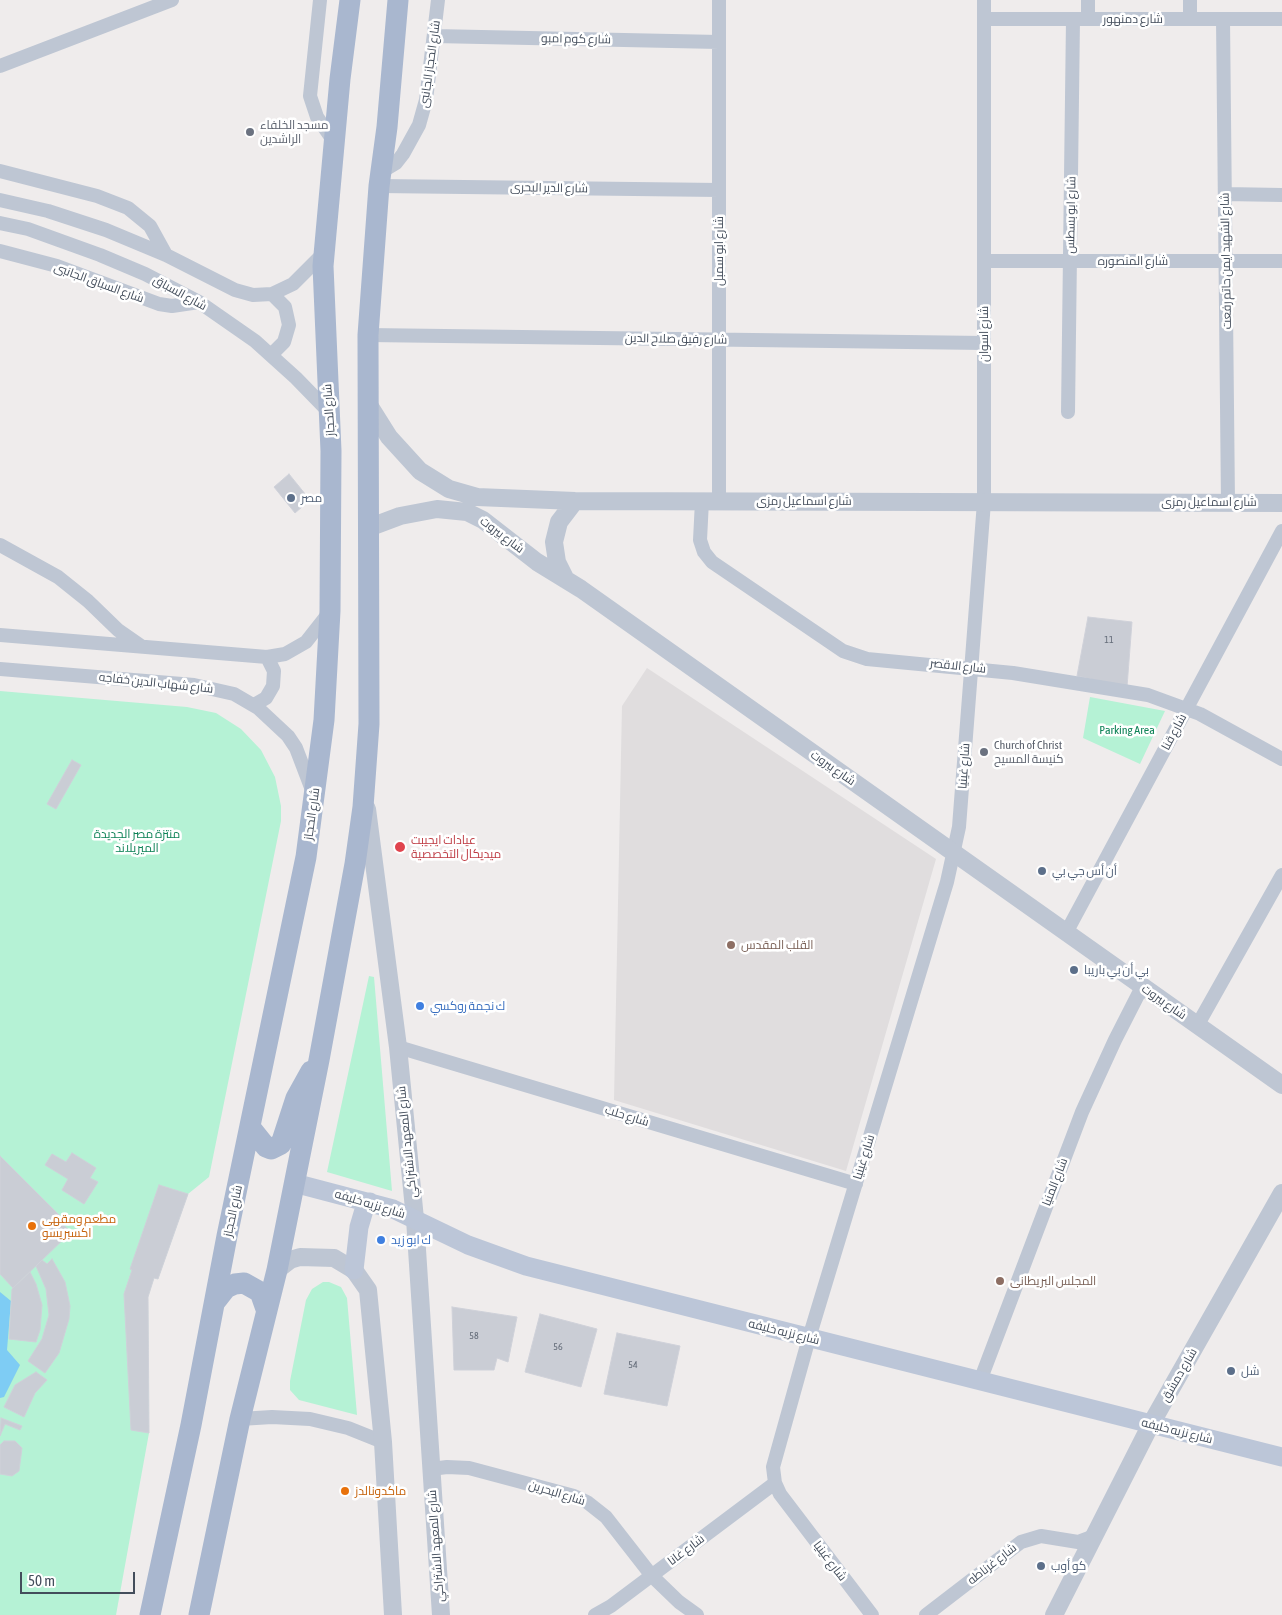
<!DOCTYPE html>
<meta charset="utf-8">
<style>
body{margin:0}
#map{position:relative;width:1282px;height:1615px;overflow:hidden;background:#efecec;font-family:"Asap Condensed",sans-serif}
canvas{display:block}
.scale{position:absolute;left:20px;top:1572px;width:115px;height:22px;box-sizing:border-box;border:2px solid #434d5b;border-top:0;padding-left:6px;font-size:15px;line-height:18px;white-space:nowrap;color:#434d5b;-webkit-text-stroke:4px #fff;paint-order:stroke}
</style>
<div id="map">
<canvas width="1282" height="1615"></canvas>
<div class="scale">50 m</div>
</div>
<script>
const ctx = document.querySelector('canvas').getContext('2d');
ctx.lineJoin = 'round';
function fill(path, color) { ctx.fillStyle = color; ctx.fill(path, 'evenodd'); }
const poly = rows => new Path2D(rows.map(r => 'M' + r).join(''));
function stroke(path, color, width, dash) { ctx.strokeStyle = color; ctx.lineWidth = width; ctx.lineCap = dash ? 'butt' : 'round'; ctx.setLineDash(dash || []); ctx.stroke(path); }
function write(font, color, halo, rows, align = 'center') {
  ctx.font = font + ' "Asap Condensed",Cairo,sans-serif'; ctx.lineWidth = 5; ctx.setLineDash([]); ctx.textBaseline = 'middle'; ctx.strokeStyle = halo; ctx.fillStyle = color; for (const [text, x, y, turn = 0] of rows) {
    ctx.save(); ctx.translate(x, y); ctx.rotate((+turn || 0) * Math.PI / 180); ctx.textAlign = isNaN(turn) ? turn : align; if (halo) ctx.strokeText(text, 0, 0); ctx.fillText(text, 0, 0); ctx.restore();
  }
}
const education = poly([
 [647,668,936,859,846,1171,614,1100,622,706]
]);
const green = poly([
 [0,691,187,707,216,713,241,729,261,750,275,777,281,806,281,821,209,1177,188,1194,158,1279,154,1278,148,1297,149,1433,116,1615,0,1615],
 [1090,697,1165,711,1140,764,1083,738],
 [369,976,374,977,392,1191,327,1172],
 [323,1282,329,1282,341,1287,347,1298,357,1415,299,1400,290,1390,290,1381,306,1300,312,1289]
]);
const water = poly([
 [0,1292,11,1301,7,1350,20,1365,4,1397,0,1398]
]);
const building = poly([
 [289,474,310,500,295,513,274,487,289,474],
 [1088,617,1132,622,1127,687,1077,676,1088,617],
 [72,760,81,765,56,809,47,804,72,760],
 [72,1153,96,1168,90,1178,98,1182,84,1204,62,1190,68,1179,45,1165,52,1154,66,1162,72,1153],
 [0,1156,61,1217,58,1220,71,1232,13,1288,0,1274,0,1156],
 [159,1185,188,1194,158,1279,154,1278,148,1297,149,1433,131,1430,124,1294,132,1270,130,1269,159,1185],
 [52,1259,65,1282,70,1306,69,1319,59,1353,45,1373,28,1361,42,1339,49,1315,46,1289,36,1266,42,1260,47,1264,52,1259],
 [30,1272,36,1284,42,1305,40,1330,36,1342,9,1339,12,1289,30,1272],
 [452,1307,517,1317,508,1362,497,1358,494,1370,454,1370,452,1307],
 [540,1314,597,1329,581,1387,525,1372,540,1314],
 [617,1333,680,1346,667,1406,604,1394,617,1333],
 [36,1372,47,1380,35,1393,24,1417,4,1407,15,1385,36,1372],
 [1,1418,22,1426,20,1430,5,1424,0,1436,1,1418],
 [4,1441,15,1441,22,1448,19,1471,12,1476,0,1474,0,1445,4,1441]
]);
const minor = poly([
 [320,0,310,96,317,117,335,143],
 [719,0,719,501],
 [1088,0,1088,19],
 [984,19,1282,19],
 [1190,19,1190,0],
 [1223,19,1228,503],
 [434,36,719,42],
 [0,66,172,0],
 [0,171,97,196,128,208,150,226,166,255],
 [381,172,396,163,403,154,419,125,426,100,438,0],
 [379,186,719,190],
 [1225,194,1282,195],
 [0,200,48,211,106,230,166,255,235,290,253,295,272,294,293,284,324,253],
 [0,223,28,229,100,255,145,274,199,302,255,341,296,378,330,413],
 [0,251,57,266,159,304,172,306,199,302],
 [984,261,1282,261],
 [368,335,984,343],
 [271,355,284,342,289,325,285,307,272,294],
 [1068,412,1073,19],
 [702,501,700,540,704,552,712,562,843,651,867,659,1013,673,1148,695,1200,714,1282,759],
 [0,545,58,577,88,601,118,630,141,646],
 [0,635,267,657,285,654,306,642,328,614],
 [0,669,194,685,234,694,258,708,288,736,296,748,312,790],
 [254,705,266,698,273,686,274,671,267,657],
 [1066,933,1282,531],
 [1197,1026,1282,875],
 [398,1047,856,1184],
 [980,1381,1082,1112,1115,1040,1142,987],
 [240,1419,272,1417,310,1419,348,1428,383,1442],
 [431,1469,447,1467,469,1468,574,1496,587,1502,606,1517,652,1576,679,1602,697,1615],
 [595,1615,611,1606,775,1483],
 [872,1615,780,1494,775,1483,773,1467,809,1338,947,882,959,827,984,502,984,0],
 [926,1615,1021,1542,1041,1536,1078,1542,1094,1536]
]);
const tertiary = poly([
 [367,402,389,437,420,471,449,489,477,497,575,501,1282,503],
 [368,528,400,516,437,509,467,512,483,520,537,562,581,589,1282,1085],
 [566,580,557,562,554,542,559,522,575,501],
 [367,809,398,1047,415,1219,441,1615],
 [277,1270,290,1260,300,1257,334,1258,354,1270,368,1290,383,1442,393,1615],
 [1054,1615,1151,1424,1282,1193]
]);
const secondary = poly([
 [294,1183,393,1209,468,1245,526,1266,1282,1457],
 [354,1270,359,1227,364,1210,370,1202]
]);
const primary = poly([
 [250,1127,266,1147,271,1149,281,1144,296,1098,311,1071],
 [215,1302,226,1288,235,1284,244,1283,260,1292,266,1309],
 [150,1615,191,1425,227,1236,306,857,324,720,330,611,331,451,323,266,340,79,350,0],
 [199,1615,240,1419,277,1270,319,1060,355,864,363,807,369,724,368,335,379,186,387,127,398,0]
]);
const markers = [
 [250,132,5,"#6b7280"],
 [291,498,5,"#5c6f8a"],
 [984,752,5,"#6b7280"],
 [400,847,6,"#e0444e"],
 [1042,871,5,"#5c6f8a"],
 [731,945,5,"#8d6e63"],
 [1074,970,5,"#5c6f8a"],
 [420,1006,5,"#3f7fe0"],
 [32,1226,5,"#e8710a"],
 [381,1240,5,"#3f7fe0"],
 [1000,1281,5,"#8d6e63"],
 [1231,1371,5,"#5c6f8a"],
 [345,1491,5,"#e8710a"],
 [1041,1566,5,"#5c6f8a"]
];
const numberNames = [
 ["11",1109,640],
 ["58",474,1336],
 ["56",558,1347],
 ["54",633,1365]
];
const streetNames = [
 ["شارع دمنهور",1133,19],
 ["شارع كوم امبو",576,39,1],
 ["شارع الحجاز الجانبى",430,64,-82],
 ["شارع الدير البحرى",549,188,1],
 ["شارع ابو بسطس",1071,215,-89],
 ["شارع ابو سمبل",719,251,-90],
 ["شارع المنصوره",1133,261],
 ["شارع الشهيد ايمن حاتم رفعت",1226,261,-91],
 ["شارع السباق الجانبى",99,283,20],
 ["شارع السباق",180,293,29],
 ["شارع اسوان",984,334,-90],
 ["شارع رفيق صلاح الدين",676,339,1],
 ["شارع الحجاز",329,410,-94],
 ["شارع اسماعيل رمزى",804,501],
 ["شارع اسماعيل رمزى",1209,502],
 ["شارع بيروت",502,535,37],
 ["شارع الاقصر",958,666,6],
 ["شارع شهاب الدين خفاجه",156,683,6],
 ["شارع قنا",1174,732,-62],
 ["شارع غينيا",964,766,-86],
 ["شارع بيروت",833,768,35],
 ["شارع الحجاز",312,814,-82],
 ["شارع بيروت",1164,1002,35],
 ["شارع حلب",627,1116,17],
 ["شارع المعهد الاشتراكي",407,1142,-96],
 ["شارع غينيا",864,1157,-73],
 ["شارع المنيا",1055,1182,-69],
 ["شارع نزيه خليفه",370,1204,17],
 ["شارع الحجاز",233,1211,-78],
 ["شارع نزيه خليفه",784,1332,14],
 ["شارع دمشق",1179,1375,-60],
 ["شارع نزيه خليفه",1177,1431,14],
 ["شارع البحرين",557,1493,17],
 ["شارع المعهد الاشتراكي",436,1546,-94],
 ["شارع غانا",686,1550,-37],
 ["شارع غينيا",830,1561,53],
 ["شارع غرناطه",992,1564,-38]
];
const worshipNames = [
 ["مسجد الخلفاء",260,125],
 ["الراشدين",260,139],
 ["Church of Christ",994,745],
 ["كنيسة المسيح",994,759]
];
const serviceNames = [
 ["مصر",301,498],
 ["أن أس جي بي",1052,871],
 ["بي أن بي باريبا",1084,970],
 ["شل",1241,1371],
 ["كو أوب",1051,1566]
];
const parkNames = [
 ["Parking Area",1127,730],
 ["منتزة مصر الجديدة",137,834],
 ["الميريلاند",137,848]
];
const healthNames = [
 ["عيادات ايجيبت",411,840],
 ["ميديكال التخصصية",411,854]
];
const educationNames = [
 ["القلب المقدس",741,945],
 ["المجلس البريطانى",1010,1281]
];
const shopNames = [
 ["ك نجمة روكسي",430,1006],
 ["ك ابو زيد",391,1240]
];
const foodNames = [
 ["مطعم ومقهى",42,1219],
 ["اكسبريسو",42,1233],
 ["ماكدونالدز",355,1491]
];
fill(education, '#e0ddde');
fill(green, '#b5f2d5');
fill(water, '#7eccf4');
fill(building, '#cacdd5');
stroke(building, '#cfd1d9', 1);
stroke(minor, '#bec6d3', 14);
stroke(tertiary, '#bec6d3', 18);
stroke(secondary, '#bcc6d8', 19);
stroke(primary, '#a9b7cf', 21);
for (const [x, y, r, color] of markers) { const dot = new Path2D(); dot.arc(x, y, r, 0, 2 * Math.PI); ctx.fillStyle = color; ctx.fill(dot); stroke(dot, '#fff', 2); }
write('10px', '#656d7a', null, numberNames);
write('12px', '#434d5b', '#fff', streetNames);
write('12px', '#5b616d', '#fff', worshipNames, 'left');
write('12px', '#4e5e75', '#fff', serviceNames, 'left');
write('12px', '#0e8257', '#fff', parkNames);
write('12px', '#be3a42', '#fff', healthNames, 'left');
write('12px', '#785e54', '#fff', educationNames, 'left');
write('12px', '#366cbe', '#fff', shopNames, 'left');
write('12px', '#c56008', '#fff', foodNames, 'left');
</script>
